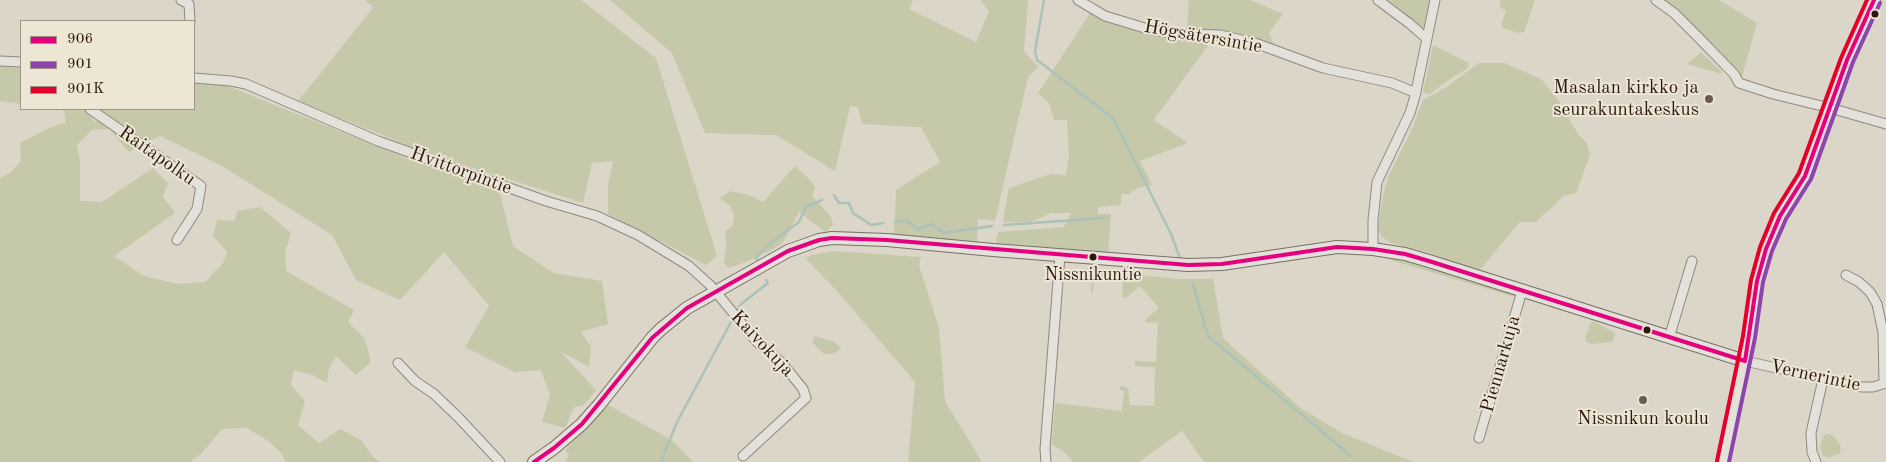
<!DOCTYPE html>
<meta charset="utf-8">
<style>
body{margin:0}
#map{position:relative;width:1886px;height:462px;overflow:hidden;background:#dbd6c7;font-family:"Old Standard TT",serif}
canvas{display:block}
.legend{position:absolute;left:20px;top:20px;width:175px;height:90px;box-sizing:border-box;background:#ede6d5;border:1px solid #9f9386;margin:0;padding:6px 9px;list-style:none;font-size:15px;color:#2b170f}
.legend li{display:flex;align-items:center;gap:10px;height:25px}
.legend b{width:25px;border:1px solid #9f9386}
</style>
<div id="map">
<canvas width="1886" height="462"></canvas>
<ul class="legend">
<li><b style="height:6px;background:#e5007d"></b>906</li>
<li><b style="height:6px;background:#8e44ad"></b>901</li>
<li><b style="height:6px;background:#e4002b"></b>901K</li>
</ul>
</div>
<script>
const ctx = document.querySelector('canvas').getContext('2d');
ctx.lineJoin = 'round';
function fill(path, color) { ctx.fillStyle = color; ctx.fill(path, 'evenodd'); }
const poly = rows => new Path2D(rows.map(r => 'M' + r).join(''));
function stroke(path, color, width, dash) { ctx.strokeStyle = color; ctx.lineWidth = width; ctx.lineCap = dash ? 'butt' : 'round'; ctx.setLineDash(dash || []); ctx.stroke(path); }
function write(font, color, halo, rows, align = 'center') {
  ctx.font = font + ' "Old Standard TT",serif'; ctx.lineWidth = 4; ctx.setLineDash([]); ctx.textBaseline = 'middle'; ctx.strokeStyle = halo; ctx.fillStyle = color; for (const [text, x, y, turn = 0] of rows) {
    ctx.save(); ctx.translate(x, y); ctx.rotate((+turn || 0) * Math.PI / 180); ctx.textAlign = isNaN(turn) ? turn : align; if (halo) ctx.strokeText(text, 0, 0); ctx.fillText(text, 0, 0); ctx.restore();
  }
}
const green = poly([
 [365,0,581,0,656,58,717,256,706,265,608,214,608,185,613,161,592,163,583,203,427,153,298,101,373,8],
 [610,0,913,0,909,9,976,42,989,11,981,0,1028,0,1024,51,1038,67,1028,77,995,221,978,219,977,243,894,235,896,190,940,162,921,127,862,124,858,107,850,106,835,171,776,135,705,133,672,53],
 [1189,0,1250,0,1283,14,1269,33,1274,45,1220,32,1187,29],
 [1383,0,1430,0,1424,27,1419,29],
 [1500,0,1535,0,1524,32,1518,33,1503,28,1501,25,1506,10,1500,8],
 [1660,0,1719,0,1757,23,1742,77],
 [1090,13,1111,21,1214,37,1154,120,1188,143,1140,161,1152,185,1137,188,1129,194,1121,194,1121,205,1098,207,1098,214,1111,214,1108,254,1021,245,997,247,996,240,998,232,1064,227,1071,213,1051,213,1031,222,1003,222,1009,188,1051,174,1066,175,1069,157,1067,120,1054,120,1049,103,1038,93],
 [1433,45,1469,63,1468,68,1453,77,1430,94,1426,94,1423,92],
 [1701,52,1722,72,1722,74,1687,64],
 [1479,63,1504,63,1541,79,1558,100,1578,134,1587,143,1590,155,1576,193,1564,196,1536,222,1520,222,1478,272,1430,253,1391,243,1382,237,1378,230,1382,200,1388,177,1411,131,1423,100,1445,88],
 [0,66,21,68,21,104,0,101],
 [194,81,223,84,408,159,499,190,513,246,554,273,602,281,608,324,581,332,591,347,589,367,560,351,596,390,584,405,574,407,565,428,542,422,550,395,541,370,514,372,465,347,489,306,444,252,400,300,356,280,332,235,222,166,160,136,129,152,109,129,92,130,77,145,80,161,80,201,102,202,153,168,168,183,163,197,175,213,114,256,144,276,178,284,205,282,223,263,227,252,213,236,217,220,235,221,237,211,260,207,291,233,285,253,286,271,354,310,348,322,365,339,371,362,356,375,336,356,329,368,327,383,312,375,294,370,291,385,305,401,298,425,319,443,340,429,362,441,374,458,381,462,286,462,281,453,271,443,247,428,222,429,201,454,192,460,192,462,0,462,0,178,10,173,21,161,20,143,53,126,66,123,64,111,58,109,86,109,95,122,105,115,100,109,194,109],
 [795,166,809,179,815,187,812,196,831,217,833,225,825,232,799,212,782,244,756,258,729,268,724,263,726,247,725,231,733,226,734,216,730,206,720,198,730,191,752,196,763,202],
 [833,251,921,257,919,265,939,328,945,401,982,462,908,462,915,382,836,290,806,259,811,255],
 [1386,254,1514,293,1515,297,1387,259,1385,257],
 [1095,271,1180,279,1213,279,1223,338,1248,361,1302,409,1342,433,1413,462,1204,462,1182,431,1139,462,1073,462,1063,451,1052,445,1055,403,1122,411,1124,391,1120,390,1120,386,1128,388,1130,405,1154,406,1155,367,1135,366,1135,361,1156,362,1158,323,1145,322,1147,318,1159,308,1140,286,1126,298,1122,297,1123,278,1094,278,1093,293,1091,293,1092,273],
 [1593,321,1615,333,1612,342,1592,344,1586,342,1585,338,1591,322],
 [815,336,835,342,841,348,834,354,824,354,812,342],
 [608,405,672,440,693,462,565,462,569,455,565,450],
 [1829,434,1836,438,1841,448,1840,453,1829,458,1823,456,1820,445,1824,435]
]);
const stream = poly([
 [1044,0,1035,51,1037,60,1113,118,1171,234,1180,258],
 [834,195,839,203,849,203,853,213,871,225,883,223],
 [895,222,905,220,918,229,932,224,944,233,992,226],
 [1004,225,1105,218],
 [757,260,756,258,768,245,799,222,806,207,822,200],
 [1193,284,1208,336,1351,456],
 [737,310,740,305,768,283,766,280],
 [661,462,677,422,731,322]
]);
const street = poly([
 [181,0,189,4,190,21],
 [1078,0,1105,16,1148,29,1172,33,1220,35,1255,43,1323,68,1392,83,1416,93],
 [1378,0,1410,24,1427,39],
 [1656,0,1674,13,1698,37,1734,74,1739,83,1773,94,1830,108,1886,124],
 [0,61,21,62],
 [194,78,231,81,246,84,378,141,546,201,597,216,638,235,689,266,711,286,757,342,782,363,803,389,806,398,743,456],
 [90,109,201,186,197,209,177,240],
 [1373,249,1373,220,1377,182,1410,113,1415,96,1435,0],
 [1846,275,1859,282,1870,292,1877,304,1883,332,1884,383],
 [1669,338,1692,261],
 [1745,361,1861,387,1873,387,1886,383],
 [398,363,415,381,434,394,459,418,500,462],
 [1479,438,1522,291],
 [1046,462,1045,449,1060,255],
 [1816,462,1812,452,1811,433,1823,379]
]);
const secondary = poly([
 [534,462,554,448,582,424,599,405,652,338,661,329,687,308,788,251,819,240,832,238,887,240,993,250,1188,265,1222,264,1337,247,1373,249,1405,254,1429,261,1745,361],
 [1723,462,1749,337,1757,281,1766,249,1780,216,1805,176,1847,60,1874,0]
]);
const bus1 = poly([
 [1745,361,1757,281,1766,249,1780,216,1805,176,1847,60,1874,0],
 [534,462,554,448,582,424,652,338,687,308,788,251,819,240,832,238,887,240,1188,265,1222,264,1337,247,1373,249,1405,254,1429,261,1745,361]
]);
const bus2 = poly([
 [1729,462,1755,338,1763,282,1772,251,1786,219,1811,179,1853,62,1880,3]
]);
const bus3 = poly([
 [1717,461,1743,336,1751,280,1760,247,1774,213,1799,173,1841,58,1867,0]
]);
const markers = [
 [1875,14,4.5,"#2b170f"],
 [1709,99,5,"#695a4f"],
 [1093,257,4.5,"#2b170f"],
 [1647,330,4.5,"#2b170f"],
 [1643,400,5,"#695a4f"]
];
const busNames = [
 ["Nissnikuntie",1093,275]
];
const streetNames = [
 ["Högsätersintie",1203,37,10],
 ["Raitapolku",157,156,35],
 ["Hvittorpintie",461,171,20],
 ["Kaivokuja",762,344,47],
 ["Piennarkuja",1501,364,-74],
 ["Vernerintie",1815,376,12]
];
const poiNames = [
 ["Masalan kirkko ja",1699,88],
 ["seurakuntakeskus",1699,110],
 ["Nissnikun koulu",1643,419,"center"]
];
fill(green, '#c6c9a9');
stroke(stream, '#aac2ba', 2.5);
stroke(street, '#8e8880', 11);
stroke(secondary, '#756f67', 14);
stroke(street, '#e4e1da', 9);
stroke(secondary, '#e4e1da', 12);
stroke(bus1, '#e5007d', 4);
stroke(bus2, '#8e44ad', 4);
stroke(bus3, '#e4002b', 4);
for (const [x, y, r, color] of markers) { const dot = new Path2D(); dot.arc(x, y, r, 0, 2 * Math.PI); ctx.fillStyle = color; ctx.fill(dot); stroke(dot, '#ede6d5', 2); }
write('18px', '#2b170f', '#ede6d5', busNames);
write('19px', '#2b170f', '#ede6d5', streetNames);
write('19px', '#2b170f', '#ede6d5', poiNames, 'right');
</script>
